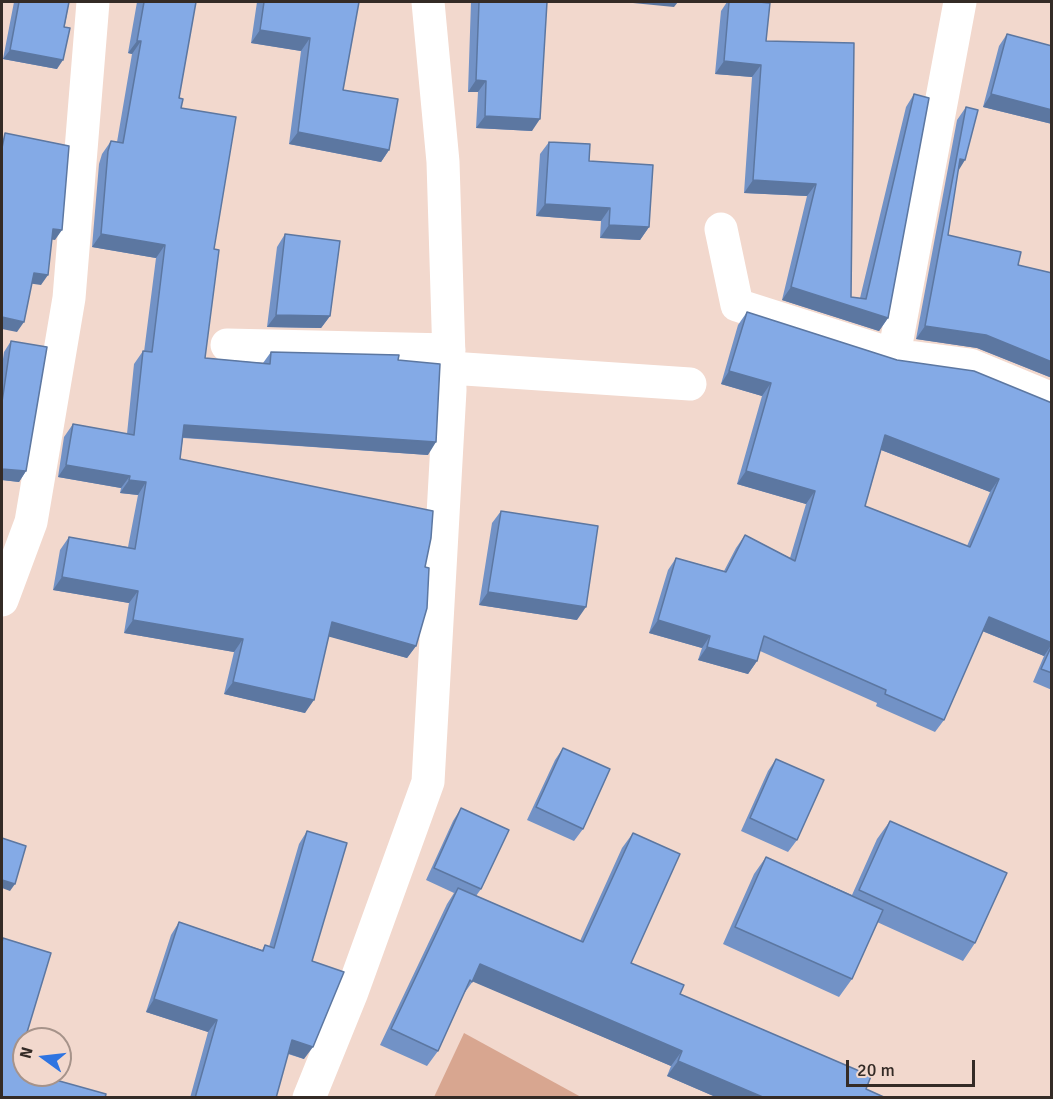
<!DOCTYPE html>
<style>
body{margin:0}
#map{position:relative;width:1053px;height:1099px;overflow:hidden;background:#f2d8cd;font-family:Signika,sans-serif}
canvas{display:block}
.frame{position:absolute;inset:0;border:3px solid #342b26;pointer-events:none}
.north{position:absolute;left:12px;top:1027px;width:60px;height:60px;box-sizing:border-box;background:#f2d8cd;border:2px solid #a6938a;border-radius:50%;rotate:285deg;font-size:16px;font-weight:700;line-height:24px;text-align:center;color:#342b26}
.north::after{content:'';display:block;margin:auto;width:21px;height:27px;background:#2f74e1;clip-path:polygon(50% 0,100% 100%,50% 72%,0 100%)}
.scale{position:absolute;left:846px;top:1060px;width:129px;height:27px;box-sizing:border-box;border:3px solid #342b26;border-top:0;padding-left:8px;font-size:18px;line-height:21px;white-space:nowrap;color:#342b26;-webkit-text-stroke:4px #f2d8cd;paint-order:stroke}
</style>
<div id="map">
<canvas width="1053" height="1099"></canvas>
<div class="frame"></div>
<div class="north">N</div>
<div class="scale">20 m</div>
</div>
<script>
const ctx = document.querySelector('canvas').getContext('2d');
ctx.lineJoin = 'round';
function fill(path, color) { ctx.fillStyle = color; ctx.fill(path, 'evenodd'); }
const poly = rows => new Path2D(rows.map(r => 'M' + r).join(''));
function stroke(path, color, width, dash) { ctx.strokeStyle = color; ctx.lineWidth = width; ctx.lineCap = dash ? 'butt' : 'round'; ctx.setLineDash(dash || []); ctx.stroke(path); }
const green = poly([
 [464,1033,581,1097,434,1097]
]);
const minor = poly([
 [721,229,737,305,894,355,970,365,1052,399],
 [227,345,449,350],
 [894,355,960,2],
 [450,368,690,384],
 [2,600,31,522,69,298,93,2],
 [309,1098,352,992,428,782,450,390,443,162,428,2]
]);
const wall = poly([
 [14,2,69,2,57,69,3,59],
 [137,2,196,2,179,98,214,249,205,358,263,363,271,352,398,360,428,455,183,438,180,459,425,567,416,646,407,658,329,636,305,713,224,694,234,652,124,633,129,603,53,590,60,550,69,537,128,547,138,495,120,493,121,488,58,477,64,437,73,424,127,434,134,364,143,351,144,352,156,258,92,247,99,164,102,154,111,141,117,142,132,54,128,53],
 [257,2,359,2,343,90,389,150,381,162,289,144,301,51,251,43],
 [471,2,547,2,532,131,476,128,478,92,468,92],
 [727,2,759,2,766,41,854,43,851,297,860,298,906,107,914,94,888,318,879,331,782,300,807,196,744,193,752,77,715,74,721,11],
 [1007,34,1052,46,1052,124,983,107,999,46],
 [966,107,958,171,948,235,1018,265,1052,273,1052,378,977,348,916,339,957,120],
 [549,142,589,161,649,227,640,240,600,238,601,221,536,216,540,154],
 [285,234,330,316,321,328,267,327,277,247],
 [747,312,897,360,1052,403,1052,690,1033,682,1044,656,982,631,944,720,935,732,876,706,877,703,760,651,757,661,748,674,698,660,702,648,649,633,668,570,676,558,724,571,736,548,745,535,790,558,806,504,737,484,762,396,721,384,738,325],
 [881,450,990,492,967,546,865,506],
 [11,341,26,471,19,482,2,480,2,366,4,352],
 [501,511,577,620,479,605,492,523],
 [563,748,583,829,574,841,527,820,555,760],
 [776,759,797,840,788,852,741,831,768,771],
 [461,808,481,889,476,896,580,941,622,848,633,833,631,963,680,994,866,1089,886,1098,718,1098,667,1076,671,1066,473,981,463,995,438,1051,427,1066,380,1045,447,904,454,893,426,880,453,821],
 [890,821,975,943,963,961,877,922,852,979,839,997,723,944,754,874,766,857,852,895,877,839],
 [307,831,312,961,304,1059,288,1054,276,1098,190,1098,208,1032,146,1012,171,935,179,922,262,950,265,945,269,947,299,844]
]);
const shadedWall = poly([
 [634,2,678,2,674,7,633,3],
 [260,30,310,38,301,51,251,43],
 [137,41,141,41,132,54,128,53],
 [10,50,63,60,57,69,3,59],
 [724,61,761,65,752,77,715,74],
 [476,80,486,81,478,92,468,92],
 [991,94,1052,110,1052,124,983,107],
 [485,116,540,119,532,131,476,128],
 [298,132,389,150,381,162,289,144],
 [960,159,965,160,957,173],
 [753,180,816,184,807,196,744,193],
 [545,204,610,208,601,221,536,216],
 [609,225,649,227,640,240,600,238],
 [53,229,62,230,55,240,47,239],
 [101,234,165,245,156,258,92,247],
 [34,273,48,275,41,285,27,283],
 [791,287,888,318,879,331,782,300],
 [276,315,330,316,321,328,267,327],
 [2,317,24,322,17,332,2,329],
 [925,326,986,335,1052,362,1052,378,977,348,916,339],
 [729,371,771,383,762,396,721,384],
 [184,425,436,442,428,455,176,437],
 [885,435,999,479,990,492,876,448],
 [66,465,130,476,121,488,58,477],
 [2,469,26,471,19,482,2,480],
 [746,471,815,491,806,504,737,484],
 [129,480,146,482,138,495,120,493],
 [62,577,138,591,129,603,53,590],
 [488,592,586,607,577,620,479,605],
 [989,617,1052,643,1052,644,1044,656,980,630],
 [133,620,243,639,234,652,124,633],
 [658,620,710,636,702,648,649,633],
 [332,622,416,646,407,658,323,635],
 [707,647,757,661,748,674,698,660],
 [233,682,314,700,305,713,224,694],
 [2,880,15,884,10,891,2,888],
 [480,964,682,1051,671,1066,469,980],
 [154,999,217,1020,208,1032,146,1012],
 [292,1040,313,1047,304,1059,284,1052],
 [678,1061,765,1098,718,1098,667,1076]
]);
const building = poly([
 [19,2,69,2,64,27,70,28,63,60,10,50,19,2],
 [144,2,196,2,179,98,183,99,181,108,236,117,214,249,219,250,205,358,270,364,271,352,399,355,398,360,440,364,436,442,184,425,180,459,433,511,431,538,425,567,429,568,427,608,416,646,332,622,314,700,233,682,243,639,133,620,138,591,62,577,69,537,135,549,146,482,129,480,130,476,66,465,73,424,134,435,143,351,152,352,165,245,101,234,108,151,111,141,123,143,141,41,137,41,144,2],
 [264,2,359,2,343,90,398,99,389,150,298,132,310,38,260,30,264,2],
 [479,2,547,2,540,119,485,116,486,81,476,80,479,2],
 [729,2,759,2,770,3,766,41,854,43,851,297,866,299,914,94,929,98,888,318,791,287,816,184,753,180,761,65,724,61,729,2],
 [1007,34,1052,46,1052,110,991,94,1007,34],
 [966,107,978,110,965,160,960,159,948,235,1021,252,1018,265,1052,273,1052,362,986,335,925,326,966,107],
 [5,133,69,146,62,230,53,229,48,275,34,273,24,322,2,317,2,148,5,133],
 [549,142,590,144,589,161,653,165,649,227,609,225,610,208,545,204,549,142],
 [285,234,340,241,330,316,276,315,285,234],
 [747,312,897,360,974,371,1052,403,1052,643,989,617,944,720,885,694,886,690,764,636,757,661,707,647,710,636,658,620,676,558,726,572,745,535,795,561,815,491,746,471,771,383,729,371,747,312],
 [885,435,999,479,970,547,865,506,885,435],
 [11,341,47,347,26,471,2,469,2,402,11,341],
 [501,511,598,526,586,607,488,592,501,511],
 [1052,645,1052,673,1041,669,1052,645],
 [563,748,610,769,583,829,536,807,563,748],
 [776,759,824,780,797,840,750,818,776,759],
 [461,808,509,830,481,889,434,868,461,808],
 [890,821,1007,873,975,943,859,890,890,821],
 [307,831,347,843,312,961,344,972,313,1047,292,1040,276,1098,195,1098,217,1020,154,999,179,922,263,951,265,945,274,948,307,831],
 [633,833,680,854,631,963,684,985,680,994,871,1076,866,1089,886,1098,765,1098,678,1061,682,1051,480,964,472,982,470,980,438,1051,391,1029,458,888,583,942,633,833],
 [2,838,26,846,15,884,2,880,2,838],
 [766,857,883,910,852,979,735,927,766,857],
 [3,938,51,953,25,1039,24,1039,24,1042,21,1053,24,1054,24,1075,45,1075,45,1077,106,1094,105,1098,2,1098,2,942,3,938]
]);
fill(green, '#d8a690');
stroke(minor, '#fff', 33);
fill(wall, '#7292c6');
fill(shadedWall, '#5c77a1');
fill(building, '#84aae6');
stroke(building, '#5c77a1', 1.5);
</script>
